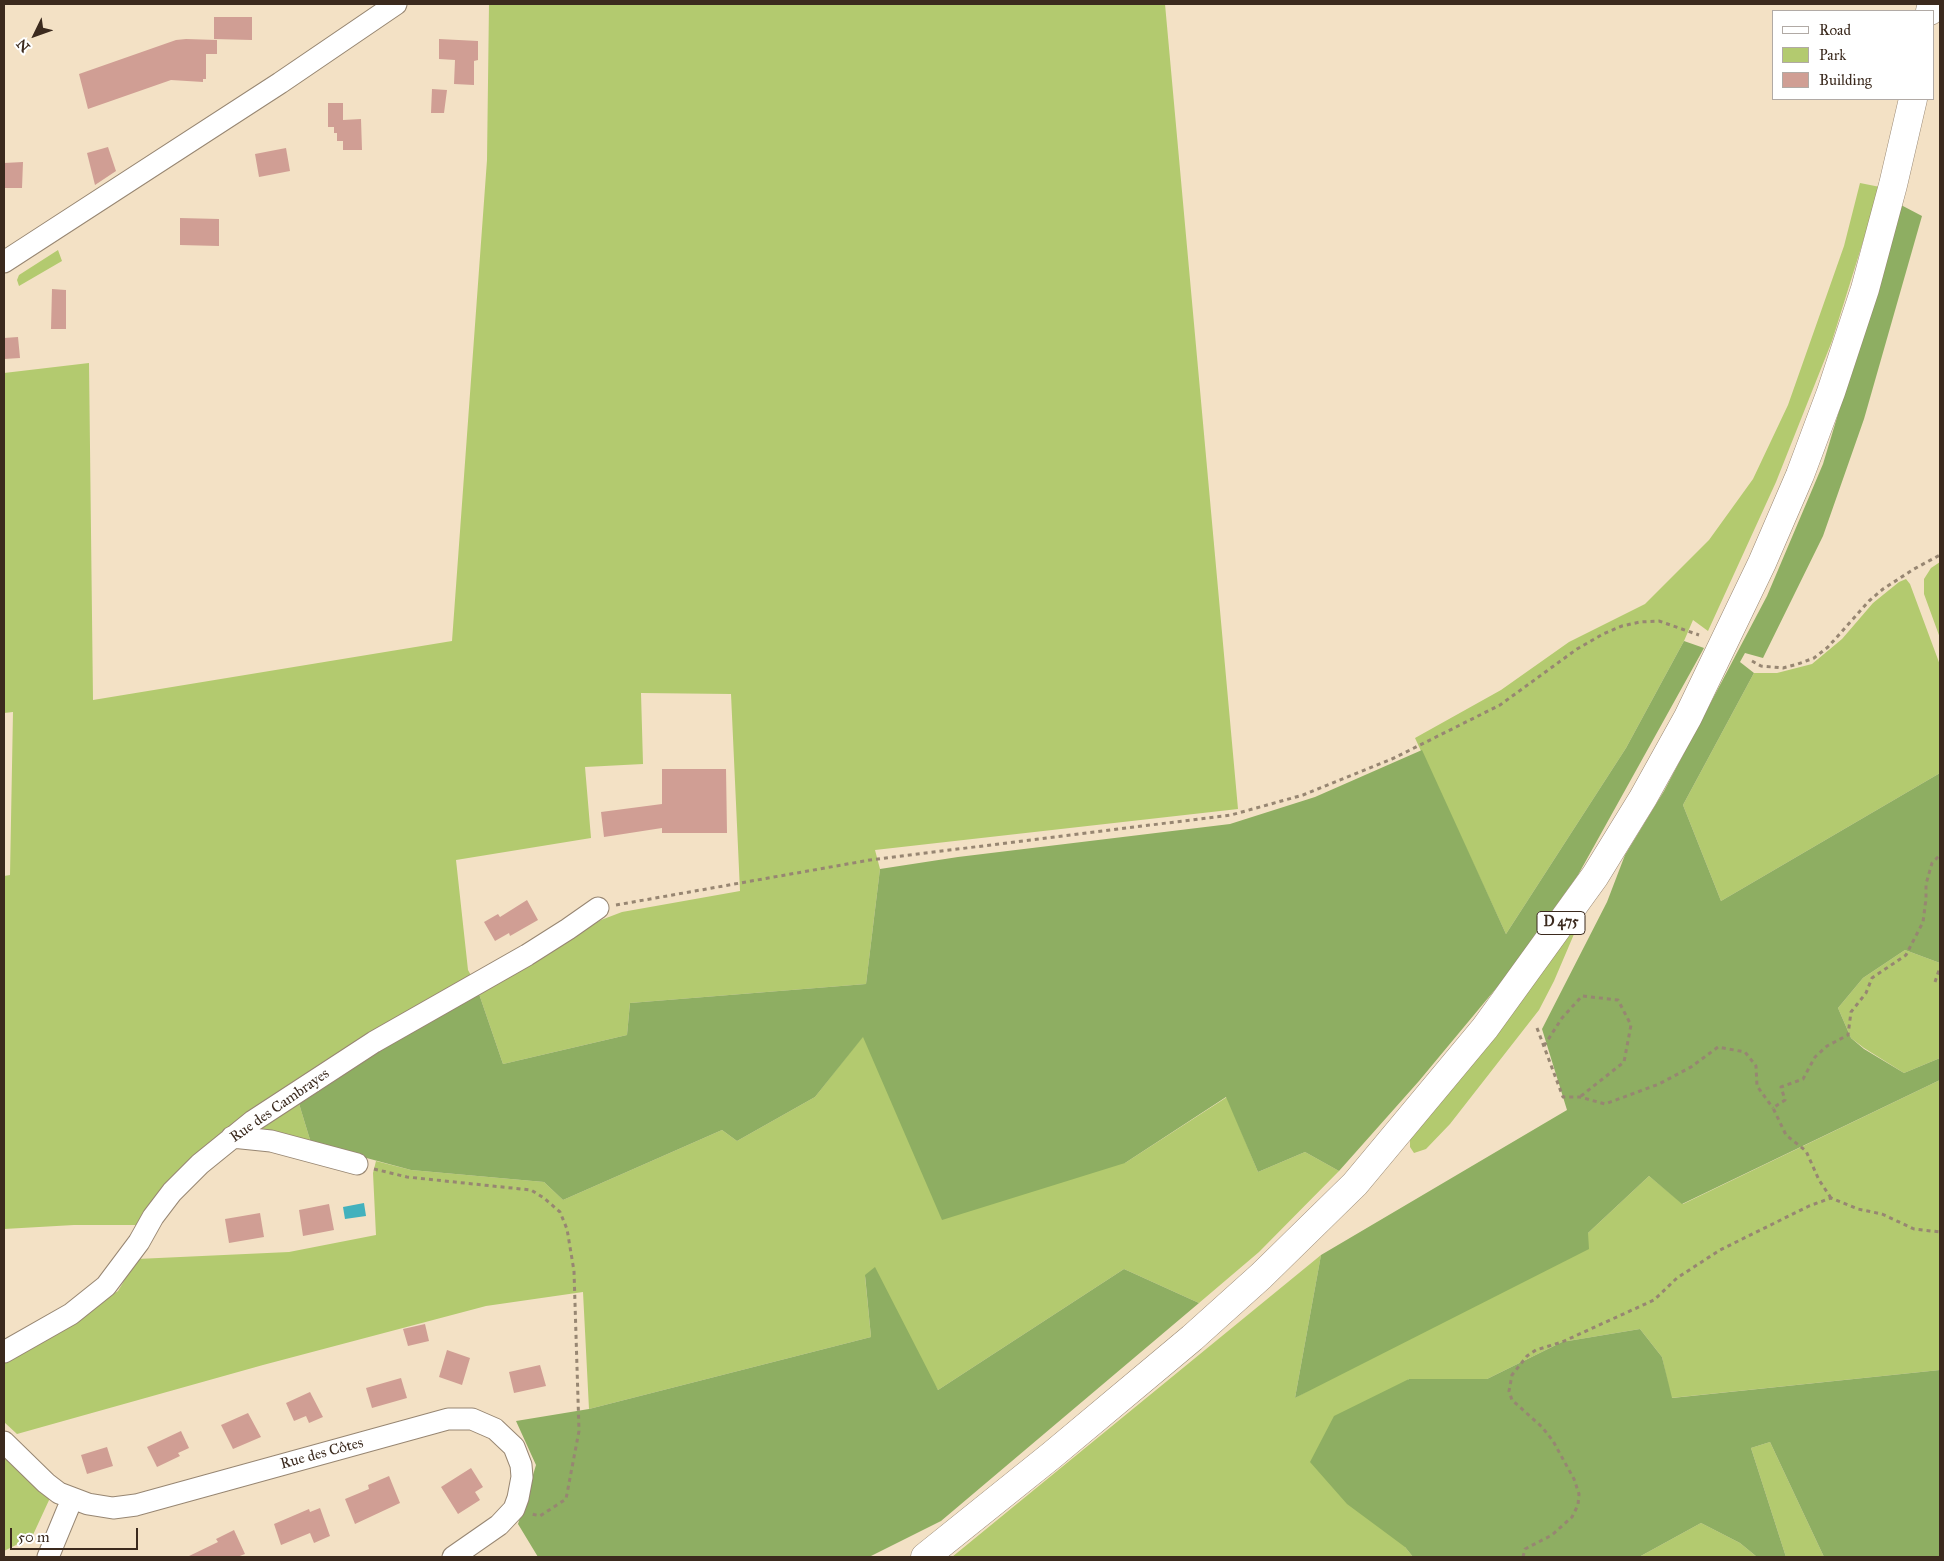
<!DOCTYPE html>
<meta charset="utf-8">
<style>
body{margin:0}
#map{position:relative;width:1944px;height:1561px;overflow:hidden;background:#f3e1c5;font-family:"IM FELL Great Primer",serif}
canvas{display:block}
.frame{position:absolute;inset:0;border:5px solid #3b2a1e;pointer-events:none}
.legend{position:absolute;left:1772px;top:10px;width:162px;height:90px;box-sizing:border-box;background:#fff;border:1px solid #b1aaa5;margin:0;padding:6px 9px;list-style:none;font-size:15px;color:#3b2a1e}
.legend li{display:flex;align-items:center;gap:10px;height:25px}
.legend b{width:25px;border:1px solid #b1aaa5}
.north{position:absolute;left:10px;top:10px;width:50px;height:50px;-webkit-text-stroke:4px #fff;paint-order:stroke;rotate:228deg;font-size:14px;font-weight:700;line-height:20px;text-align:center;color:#3b2a1e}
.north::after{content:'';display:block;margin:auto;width:18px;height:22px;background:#3b2a1e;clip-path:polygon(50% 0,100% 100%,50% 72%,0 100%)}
.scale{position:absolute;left:10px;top:1528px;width:128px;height:22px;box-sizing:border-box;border:2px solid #3b2a1e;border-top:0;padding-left:6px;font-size:15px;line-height:18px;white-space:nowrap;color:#3b2a1e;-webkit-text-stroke:4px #fff;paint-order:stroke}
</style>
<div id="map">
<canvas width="1944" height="1561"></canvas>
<div class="frame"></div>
<ul class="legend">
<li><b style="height:6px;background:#fff"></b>Road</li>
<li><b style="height:14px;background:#b3ca6f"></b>Park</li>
<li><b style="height:14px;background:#d09e94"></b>Building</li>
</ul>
<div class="north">N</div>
<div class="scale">50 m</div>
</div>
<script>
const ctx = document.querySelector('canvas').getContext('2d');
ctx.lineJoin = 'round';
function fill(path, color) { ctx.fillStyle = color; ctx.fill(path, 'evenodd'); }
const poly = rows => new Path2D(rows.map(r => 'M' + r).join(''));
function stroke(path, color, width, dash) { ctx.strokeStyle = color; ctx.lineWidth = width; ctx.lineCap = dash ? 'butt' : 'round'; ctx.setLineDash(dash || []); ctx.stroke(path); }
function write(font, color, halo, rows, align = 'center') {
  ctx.font = font + ' "IM FELL Great Primer",serif'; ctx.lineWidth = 4; ctx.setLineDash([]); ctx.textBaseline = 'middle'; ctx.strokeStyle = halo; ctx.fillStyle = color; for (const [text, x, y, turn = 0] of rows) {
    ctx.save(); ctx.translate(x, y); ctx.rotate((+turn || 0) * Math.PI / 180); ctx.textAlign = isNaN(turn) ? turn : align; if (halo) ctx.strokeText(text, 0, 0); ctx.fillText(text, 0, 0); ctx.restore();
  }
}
const green = poly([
 [489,4,1165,4,1238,809,875,850,880,869,866,984,630,1003,627,1035,503,1064,477,988,601,920,622,912,740,891,731,694,641,693,643,764,585,767,591,838,456,860,468,970,473,979,363,1044,139,1225,74,1225,4,1229,4,876,10,875,13,712,4,713,4,373,89,363,93,700,452,641,487,160],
 [1860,183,1880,187,1832,341,1776,482,1708,631,1693,620,1684,641,1626,748,1506,934,1415,738,1501,690,1569,642,1645,604,1709,540,1753,479,1788,405,1844,246],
 [58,250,62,261,19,286,17,280,19,275],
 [1940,562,1940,638,1924,594,1924,579,1931,568],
 [1906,579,1910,584,1940,665,1940,773,1721,901,1683,805,1754,673,1777,673,1812,664,1842,639,1873,603,1899,582],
 [1589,899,1554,981,1539,1010,1450,1124,1426,1149,1414,1153,1410,1147,1410,1137],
 [1905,950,1940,963,1940,1058,1904,1073,1864,1048,1851,1038,1838,1008,1863,978],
 [863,1036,1125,1163,1227,1097,1258,1172,1305,1152,1339,1171,1259,1252,1199,1303,1124,1269,938,1390,865,1276,871,1337,589,1409,583,1292,486,1306,263,1365,17,1434,4,1422,4,1359,118,1291,137,1259,289,1252,376,1235,373,1173,376,1161,411,1170,544,1182,563,1200,722,1130,737,1141,815,1097],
 [1940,1080,1940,1370,1671,1398,1662,1357,1640,1329,1562,1342,1487,1379,1408,1379,1405,1547,1413,1557,952,1557,1321,1255,1295,1398,1588,1233,1649,1176,1683,1204],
 [297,1097,311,1143,259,1129],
 [1770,1442,1824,1557,1786,1557,1751,1448],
 [4,1454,50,1498,32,1537,4,1551],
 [1701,1523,1740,1543,1757,1557,1639,1557]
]);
const forest = poly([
 [1901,205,1922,216,1864,419,1823,536,1763,658,1745,653,1740,662,1754,673,1683,805,1721,901,1940,773,1940,963,1905,950,1863,978,1838,1008,1851,1038,1864,1049,1904,1073,1940,1058,1940,1080,1682,1204,1649,1176,1588,1233,1589,1249,1295,1398,1321,1255,1567,1110,1542,1029,1607,902,1625,855,1664,791,1767,596,1823,464],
 [1684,641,1704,648,1578,875,1503,980,1419,1081,1339,1171,1305,1152,1258,1172,1226,1097,1125,1163,942,1220,863,1037,815,1097,737,1141,722,1130,563,1200,544,1182,411,1170,311,1143,297,1097,477,988,503,1064,627,1035,630,1003,866,984,880,869,958,857,1230,824,1315,797,1422,750,1506,934,1626,748],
 [875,1267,938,1390,1124,1269,1199,1303,941,1521,869,1557,538,1557,518,1524,536,1465,516,1421,589,1409,871,1337,865,1275],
 [1640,1329,1662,1357,1672,1398,1940,1370,1940,1557,1824,1557,1770,1442,1751,1448,1786,1557,1757,1557,1740,1543,1701,1523,1639,1557,1413,1557,1405,1547,1347,1504,1310,1462,1334,1416,1409,1379,1487,1379,1562,1342]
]);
const water = poly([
 [364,1203,366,1216,345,1219,343,1207]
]);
const building = poly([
 [214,17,252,17,252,40,214,39],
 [186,39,217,40,217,54,206,54,206,79,203,79,203,82,171,80,88,109,79,74,176,40],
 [439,39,478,41,478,60,474,61,474,85,454,84,455,60,439,59],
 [432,89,447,90,444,113,431,113],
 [328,103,343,103,343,120,361,119,362,150,343,150,343,141,337,141,337,133,334,133,334,127,328,127],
 [108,147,116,171,95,185,87,153],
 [286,148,290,171,259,177,255,154],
 [23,162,22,188,4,188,4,163],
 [180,218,219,219,219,246,180,245],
 [52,289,66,290,66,329,51,329],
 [18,337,20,358,4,359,4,338],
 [662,769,726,769,727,833,662,833,662,828,604,837,601,812,662,804],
 [527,900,538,920,510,936,509,933,495,941,484,922,498,914,500,917],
 [329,1204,334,1230,303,1236,299,1210],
 [260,1213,264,1237,229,1243,225,1219],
 [425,1324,429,1341,408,1346,403,1329],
 [447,1350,470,1358,462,1385,439,1377],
 [540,1365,546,1386,514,1393,509,1372],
 [401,1378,407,1398,372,1408,366,1388],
 [310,1392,323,1417,309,1423,306,1416,294,1421,286,1403],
 [248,1413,261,1437,233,1449,221,1425],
 [181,1431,189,1448,178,1453,180,1456,157,1467,147,1447],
 [107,1447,113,1466,87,1474,81,1455],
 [471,1468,483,1487,475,1492,480,1500,458,1514,441,1487],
 [389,1476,400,1503,355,1524,345,1499,369,1489,368,1485],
 [320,1508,330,1536,314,1543,310,1533,281,1545,274,1524,309,1509,310,1512],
 [234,1530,245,1554,237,1557,187,1557,218,1542,216,1539]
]);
const path = poly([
 [1752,661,1761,666,1783,668,1798,664,1814,658,1828,647,1869,601,1883,589,1914,569,1940,555],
 [616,905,870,860,1231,815,1303,795,1394,758,1500,705,1577,649,1603,634,1622,626,1640,622,1659,621,1699,635],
 [1935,982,1940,967],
 [1537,1028,1563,1097,1580,1097,1605,1104,1659,1084,1691,1067,1718,1047,1745,1052,1756,1066,1757,1086,1773,1108],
 [1544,1046,1562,1018,1582,996,1618,1000,1631,1025,1624,1062,1581,1096],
 [374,1169,407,1177,531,1190,544,1198,560,1212,567,1229,574,1271,579,1431,566,1499,540,1516,532,1514],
 [1831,1198,1819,1180,1806,1151,1786,1135,1773,1108,1785,1100,1781,1087,1803,1079,1815,1057,1827,1046,1848,1035,1851,1012,1866,993,1872,978,1906,955,1923,922,1926,899,1926,884,1932,863,1940,855],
 [1523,1557,1525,1549,1552,1535,1572,1517,1578,1505,1579,1494,1574,1479,1553,1441,1542,1427,1512,1400,1509,1391,1512,1375,1527,1356,1536,1350,1562,1342,1654,1300,1677,1278,1720,1250,1809,1206,1831,1198,1858,1209,1882,1214,1914,1229,1940,1232]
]);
const minor = poly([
 [4,262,280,83,396,4],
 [232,1137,271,1141,357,1164],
 [4,1352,71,1314,106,1286,139,1242,153,1217,172,1192,200,1164,253,1121,374,1042,527,955,568,929,598,908],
 [4,1442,46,1483,59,1493,88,1504,113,1508,136,1505,448,1419,472,1419,495,1429,514,1447,521,1465,522,1477,518,1498,514,1509,499,1525,453,1557],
 [48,1557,72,1499]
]);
const major = poly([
 [1930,11,1932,4],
 [925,1557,1052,1455,1192,1338,1261,1276,1355,1184,1485,1028,1595,876,1643,798,1688,717,1762,563,1800,475,1831,392,1865,289,1893,185,1913,99]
]);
const shields = [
 [1561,923,48]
];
const shieldNames = [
 ["D 475",1561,923]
];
const streetNames = [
 ["Rue des Cambrayes",280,1106,-35],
 ["Rue des Côtes",322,1454,-15]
];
fill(green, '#b3ca6f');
fill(forest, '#8eae62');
fill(water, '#42b1bd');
fill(building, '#d09e94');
stroke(minor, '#978672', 23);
stroke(major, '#978672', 29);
stroke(path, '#978672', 3, [4, 4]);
stroke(minor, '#fff', 21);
stroke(major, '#fff', 28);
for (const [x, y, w] of shields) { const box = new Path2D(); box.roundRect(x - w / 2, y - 11.5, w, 23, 4); ctx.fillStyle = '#fff'; ctx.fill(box); stroke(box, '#3b2a1e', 1); }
write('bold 14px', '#3b2a1e', null, shieldNames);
write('15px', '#3b2a1e', '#fff', streetNames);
</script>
